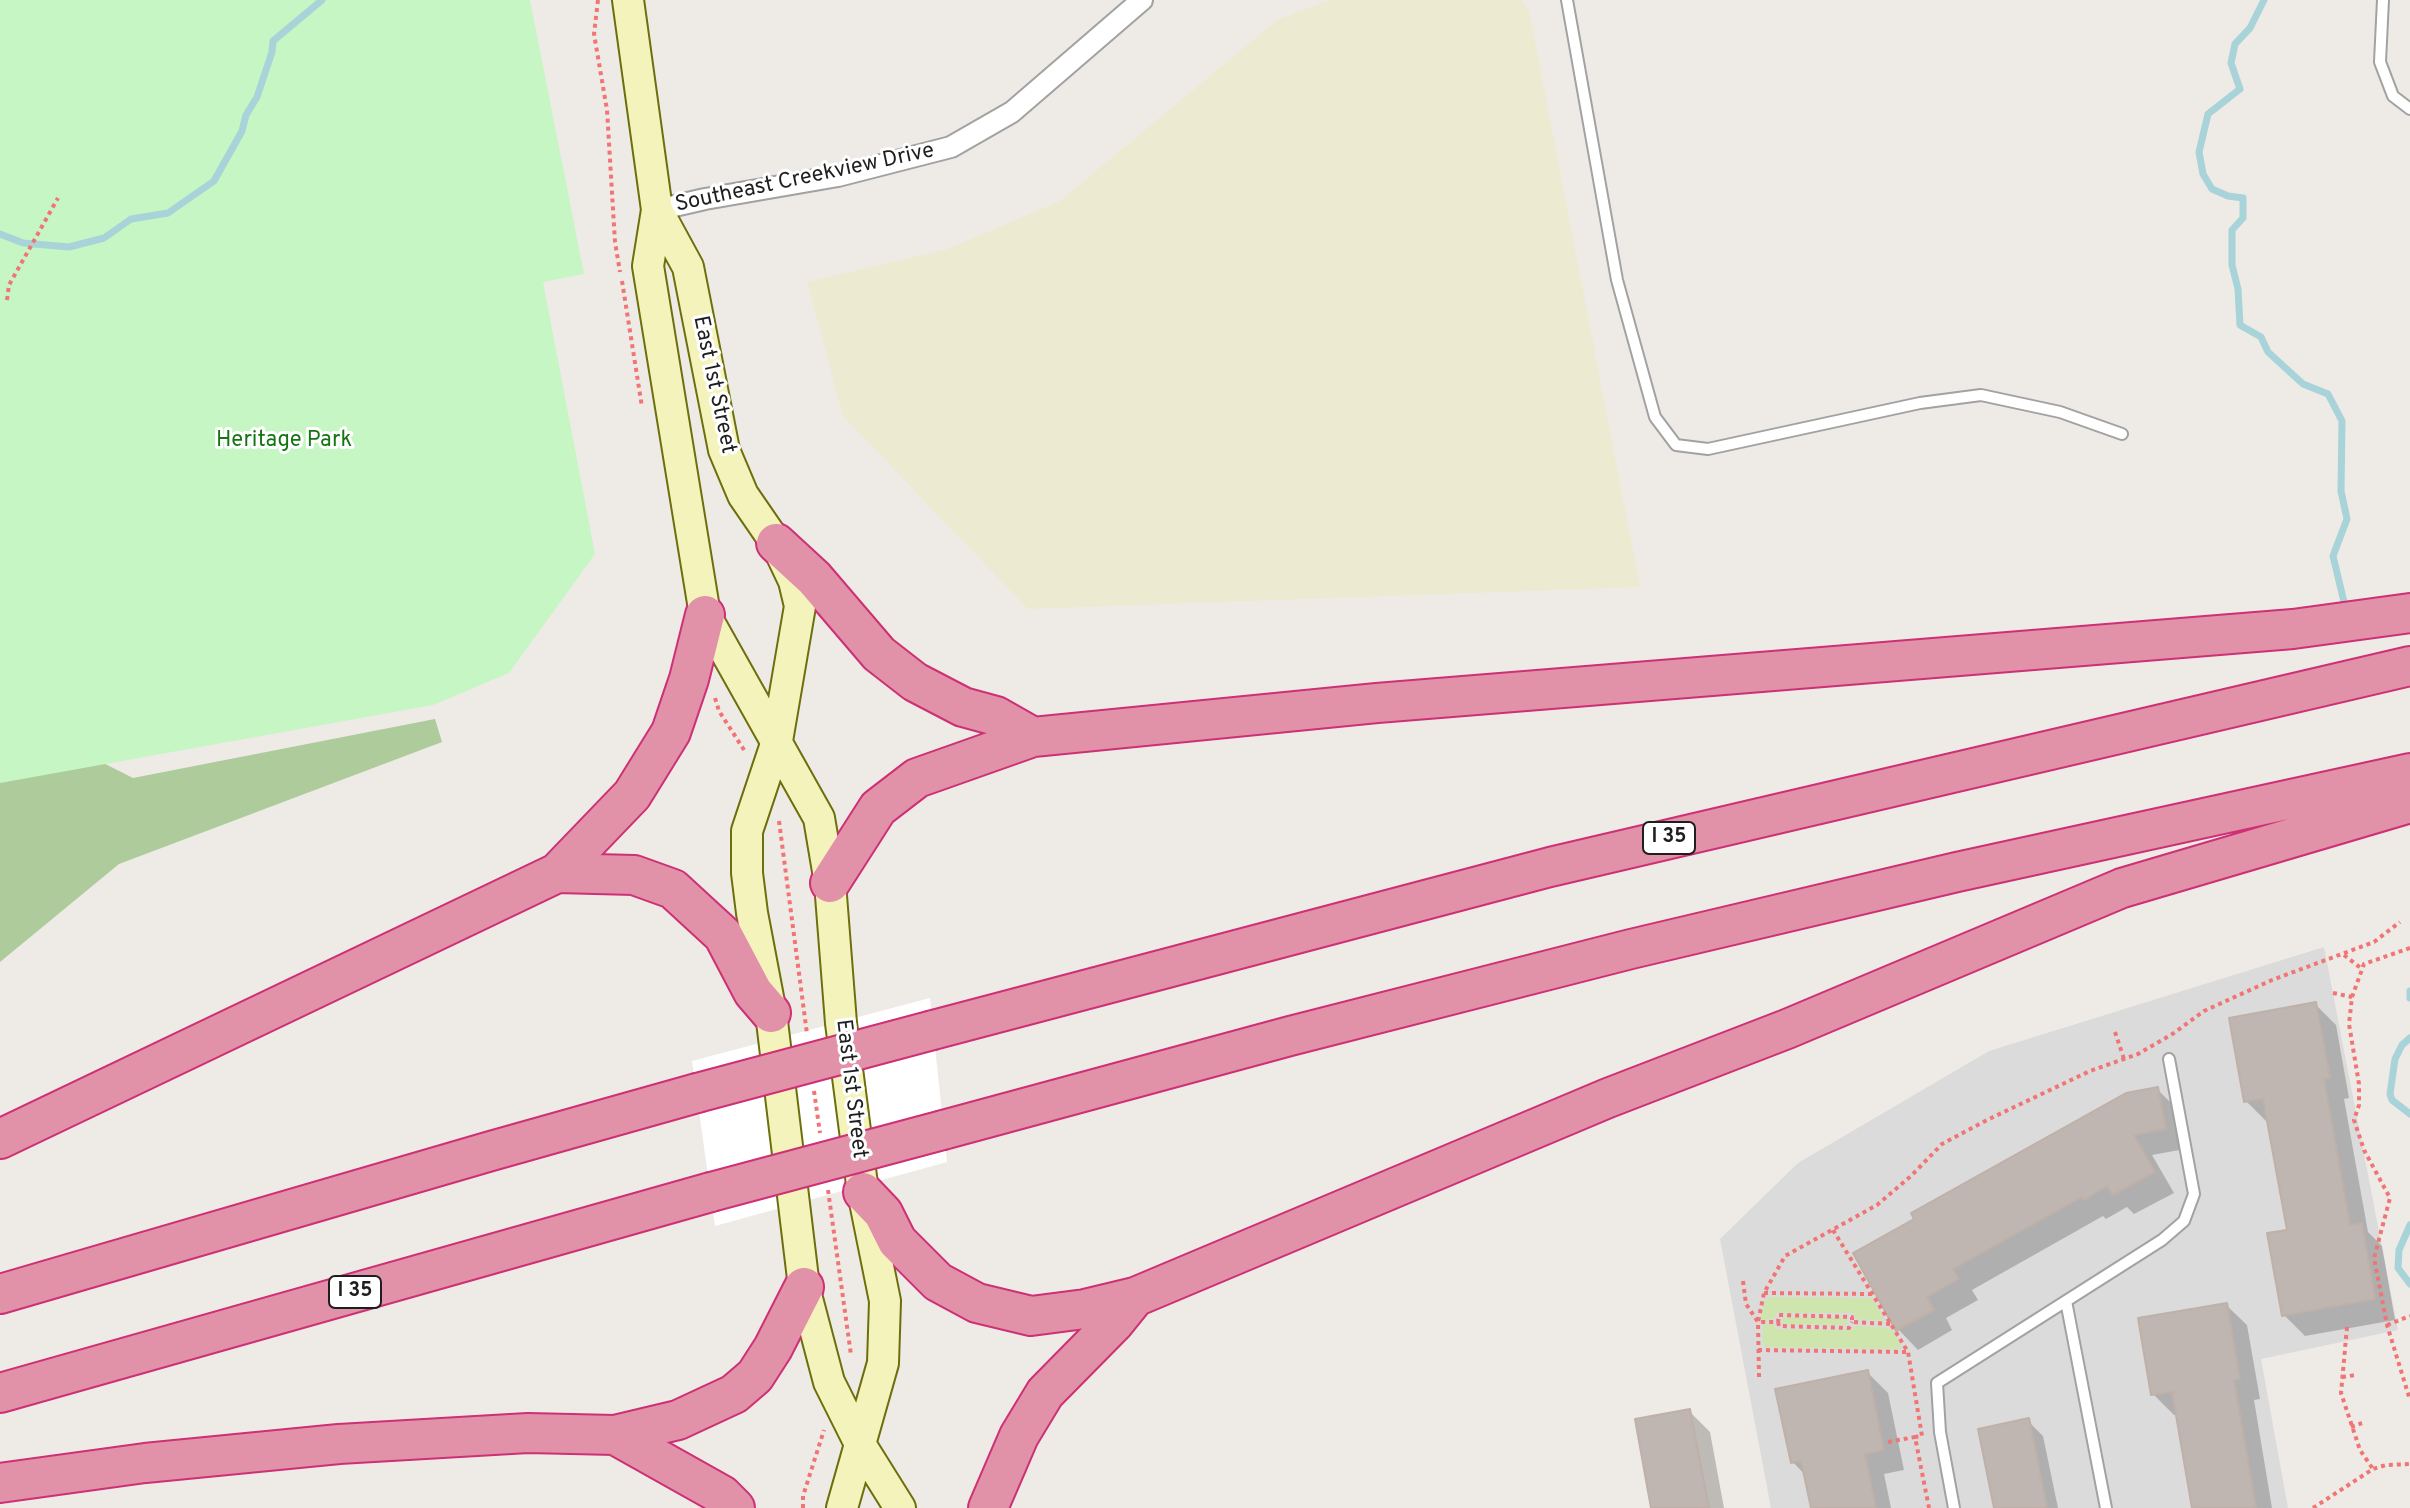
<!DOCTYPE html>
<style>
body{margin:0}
canvas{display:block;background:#eeeae5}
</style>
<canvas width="2410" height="1508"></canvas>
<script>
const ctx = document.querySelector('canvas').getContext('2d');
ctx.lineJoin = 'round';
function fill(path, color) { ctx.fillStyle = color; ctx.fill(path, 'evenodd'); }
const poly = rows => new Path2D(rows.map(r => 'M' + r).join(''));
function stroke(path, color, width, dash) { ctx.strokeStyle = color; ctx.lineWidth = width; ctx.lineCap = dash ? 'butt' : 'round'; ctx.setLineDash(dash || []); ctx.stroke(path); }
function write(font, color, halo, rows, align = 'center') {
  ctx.font = font + ' Overpass,sans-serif'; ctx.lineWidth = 6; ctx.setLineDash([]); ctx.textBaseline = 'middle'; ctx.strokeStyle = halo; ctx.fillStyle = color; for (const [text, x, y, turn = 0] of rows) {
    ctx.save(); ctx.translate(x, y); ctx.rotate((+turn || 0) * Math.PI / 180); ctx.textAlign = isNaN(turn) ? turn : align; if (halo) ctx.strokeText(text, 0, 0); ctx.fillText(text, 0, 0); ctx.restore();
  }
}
const residential = poly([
 [2324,947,2398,1330,2261,1359,2288,1508,1771,1508,1720,1239,1798,1163,1989,1051]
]);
const farmland = poly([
 [1329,0,1521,0,1529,10,1640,587,1028,609,843,416,807,282,948,249,1060,201,1277,20]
]);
const grass = poly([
 [1770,1297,1868,1298,1873,1299,1884,1319,1883,1321,1856,1319,1853,1313,1777,1313,1774,1318,1766,1320,1760,1319,1765,1300],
 [1783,1317,1847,1318,1847,1325,1782,1324],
 [1763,1324,1774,1324,1776,1329,1851,1330,1855,1326,1882,1327,1894,1331,1902,1349,1765,1347,1762,1343]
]);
const forest = poly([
 [0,451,44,733,133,778,435,719,442,742,119,864,0,962]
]);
const park = poly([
 [0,0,530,0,584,274,543,282,595,554,509,673,433,705,0,783]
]);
const pier = poly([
 [930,998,947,1162,715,1226,692,1061]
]);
const shadow = poly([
 [2315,1004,2336,1025,2349,1098,2344,1099,2368,1232,2382,1246,2395,1320,2305,1336,2284,1315,2289,1231,2269,1122,2267,1122,2246,1101],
 [2157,1089,2178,1110,2185,1149,2152,1155,2174,1193,2134,1214,2127,1207,2106,1219,2103,1216,1972,1290,1978,1300,1946,1318,1952,1330,1918,1350,1898,1329,1856,1254],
 [2226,1305,2247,1325,2260,1399,2254,1400,2272,1508,2194,1508,2178,1414,2174,1415,2153,1394],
 [1867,1372,1888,1393,1904,1470,1884,1474,1891,1508,1812,1508,1806,1476,1793,1462],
 [1689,1411,1710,1432,1724,1508,1653,1508],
 [2028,1421,2043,1436,2058,1508,1996,1508]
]);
const stream = poly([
 [2264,0,2250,28,2235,44,2231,63,2240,89,2208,114,2199,152,2203,174,2212,189,2228,196,2243,198,2243,218,2232,230,2232,265,2238,289,2240,325,2261,337,2268,352,2303,384,2328,394,2342,421,2341,491,2347,519,2333,556,2344,602],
 [0,234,23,243,69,247,104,238,131,219,168,213,214,181,242,131,246,115,257,97,272,52,273,41,322,0],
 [2410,991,2410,998],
 [2410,1038,2402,1045,2395,1059,2390,1094,2392,1100,2410,1114],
 [2410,1225,2399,1250,2398,1268,2410,1284]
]);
const building = poly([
 [2316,1002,2330,1078,2324,1079,2350,1225,2362,1223,2375,1299,2282,1316,2267,1233,2287,1230,2263,1099,2244,1102,2229,1018,2316,1002],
 [2158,1087,2166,1129,2134,1135,2155,1172,2113,1195,2107,1186,2084,1200,2082,1197,1953,1269,1959,1279,1927,1297,1934,1310,1896,1331,1853,1253,1914,1219,1911,1213,2126,1093,2158,1087],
 [2227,1303,2240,1379,2234,1380,2256,1508,2192,1508,2172,1392,2151,1395,2138,1318,2227,1303],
 [1868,1370,1884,1450,1865,1454,1876,1508,1811,1508,1801,1461,1791,1463,1775,1389,1868,1370],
 [1690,1409,1709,1508,1651,1508,1635,1419,1690,1409],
 [2029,1418,2047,1508,1994,1508,1978,1429,2029,1418]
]);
const path = poly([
 [598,0,594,34,607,110,615,242,620,272],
 [622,281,642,407],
 [7,300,9,285,58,198],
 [715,698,719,711,746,753],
 [779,821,807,1034],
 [2410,948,2364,964,2352,997,2349,1024,2359,1084,2359,1105,2354,1120,2364,1150,2390,1198,2374,1258,2387,1325,2410,1400],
 [2344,955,2362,969],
 [2333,993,2352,997],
 [2115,1032,2124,1059],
 [814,1091,820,1133],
 [828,1190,851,1355],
 [1833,1230,1908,1352,1922,1436,1915,1437,1929,1508],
 [1743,1281,1746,1304,1758,1322,1778,1322,1779,1315,1852,1317,1852,1322,1890,1324],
 [1764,1293,1873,1294],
 [1778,1322,1779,1326,1849,1328,1852,1322],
 [2387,1325,2410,1316],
 [2347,1327,2341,1393,2360,1450,2373,1469],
 [1758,1350,1907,1352],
 [1759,1377,1758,1322,1764,1293,1785,1256,1877,1205,1911,1176,1942,1144,1987,1120,2090,1071,2138,1054,2174,1033,2204,1011,2272,980,2374,942,2400,922],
 [2342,1377,2356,1375],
 [2351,1427,2362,1423],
 [1888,1442,1915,1437],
 [803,1508,803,1496,824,1430],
 [2313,1508,2373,1469,2386,1465,2410,1464]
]);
const service = poly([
 [1567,0,1617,280,1655,417,1676,445,1708,449,1920,403,1981,395,2060,412,2122,434],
 [2383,0,2380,62,2393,96,2410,109],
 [2066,1301,2106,1508],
 [1954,1508,1940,1432,1937,1383,2162,1240,2184,1221,2194,1194,2169,1059]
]);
const minor = poly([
 [657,210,705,199,838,176,951,147,1012,112,1142,0]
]);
const secondary = poly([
 [628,0,657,210,648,266,705,615,819,818,830,883,841,1023,863,1192,885,1301,883,1363,842,1508],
 [657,210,688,267,724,450,743,495,776,543,794,581,800,606,777,741,747,831,747,873,752,913,771,1013,804,1287,829,1382,860,1444,900,1508]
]);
const motorway = poly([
 [776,543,814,578,879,654,915,682,963,707,996,716,1033,737],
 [557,873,634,875,673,889,723,935,753,992,771,1013],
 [830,883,878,808,917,778,1033,737,1377,703,2293,629,2410,613],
 [933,1030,1550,867,2410,666],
 [943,1130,1290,1036,1631,949,1957,872,2410,773],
 [0,1139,557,873,632,795,671,732,689,679,705,615],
 [863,1192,883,1213,897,1241,938,1282,977,1303,1031,1316,1085,1309,1135,1297,1608,1098,1787,1029,2122,888,2410,803],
 [0,1294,491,1151,697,1093],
 [0,1393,711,1192],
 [615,1435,722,1495,735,1508],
 [0,1483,145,1463,339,1444,528,1433,615,1435,678,1420,734,1394,755,1376,773,1348,804,1287],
 [988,1508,1019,1436,1045,1393,1114,1323,1135,1297]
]);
const motorwayBridge = poly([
 [697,1093,933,1030],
 [711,1192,943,1130]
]);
const shields = [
 [1669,838,52],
 [355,1292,52]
];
const shieldNames = [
 ["I 35",1669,838],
 ["I 35",355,1292]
];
const streetNames = [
 ["Southeast Creekview Drive",805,179,-12],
 ["East 1st Street",713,385,78],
 ["East 1st Street",850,1089,83]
];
const parkNames = [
 ["Heritage Park",284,442]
];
fill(residential, '#dcdbdb');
fill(farmland, '#ecebd1');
fill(grass, '#cee5ae');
fill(forest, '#aecb9c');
fill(park, '#c5f6c4');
fill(pier, '#fff');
fill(shadow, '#0003');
stroke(stream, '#a8d3d9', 7);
fill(building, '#bfb6b1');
stroke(building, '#bfb0a8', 2);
stroke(service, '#a2a2a2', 14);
stroke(minor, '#a2a2a2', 24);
stroke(secondary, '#6d6e0c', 34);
stroke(motorway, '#ce3075', 42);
stroke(path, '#f07574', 4, [4, 4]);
stroke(service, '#fff', 10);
stroke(minor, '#fff', 20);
stroke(secondary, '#f5f3bc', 30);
stroke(motorway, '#e191a8', 38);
stroke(motorwayBridge, '#ce3075', 42, []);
stroke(motorwayBridge, '#e191a8', 38);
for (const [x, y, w] of shields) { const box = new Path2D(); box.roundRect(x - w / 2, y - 16, w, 32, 6); ctx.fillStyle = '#fff'; ctx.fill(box); stroke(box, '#1e1e1e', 2); }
write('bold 20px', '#1e1e1e', null, shieldNames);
write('22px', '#1e1e1e', '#fff', streetNames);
write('22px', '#147513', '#fff', parkNames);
</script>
